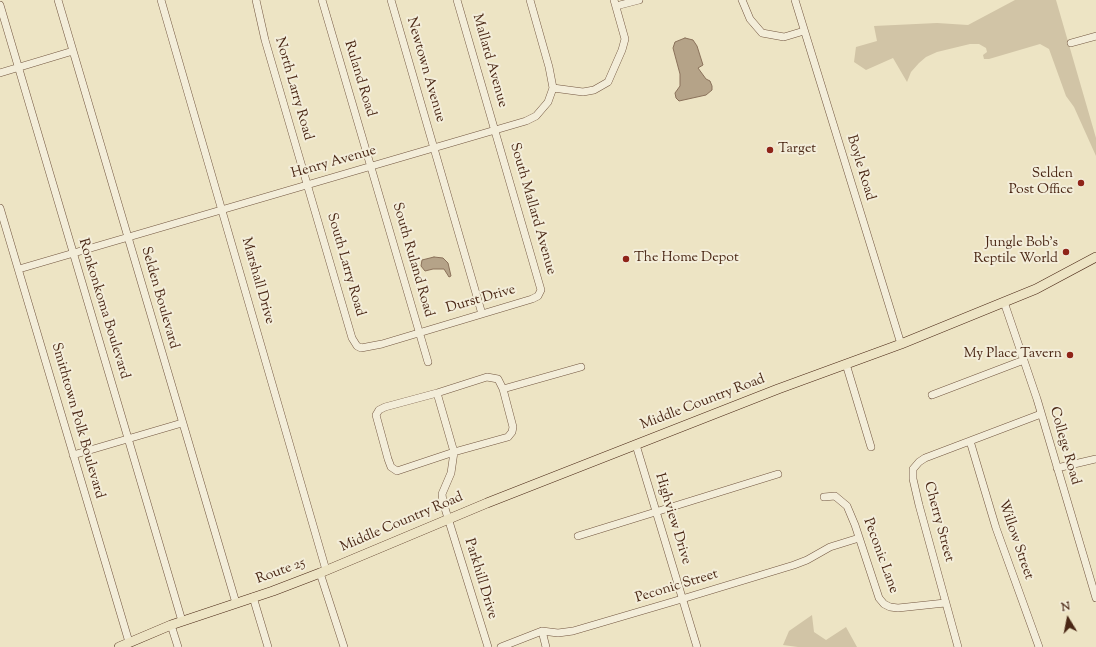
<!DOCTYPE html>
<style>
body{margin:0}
#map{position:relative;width:1096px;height:647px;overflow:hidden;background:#ede4c4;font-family:"Sorts Mill Goudy",serif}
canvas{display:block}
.north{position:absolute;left:1048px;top:599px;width:40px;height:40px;-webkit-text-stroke:3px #f3edd9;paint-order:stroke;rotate:350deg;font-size:11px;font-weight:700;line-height:16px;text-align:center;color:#492614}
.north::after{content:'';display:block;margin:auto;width:14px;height:18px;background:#492614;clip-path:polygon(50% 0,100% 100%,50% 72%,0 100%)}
</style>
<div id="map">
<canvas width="1096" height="647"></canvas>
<div class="north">N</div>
</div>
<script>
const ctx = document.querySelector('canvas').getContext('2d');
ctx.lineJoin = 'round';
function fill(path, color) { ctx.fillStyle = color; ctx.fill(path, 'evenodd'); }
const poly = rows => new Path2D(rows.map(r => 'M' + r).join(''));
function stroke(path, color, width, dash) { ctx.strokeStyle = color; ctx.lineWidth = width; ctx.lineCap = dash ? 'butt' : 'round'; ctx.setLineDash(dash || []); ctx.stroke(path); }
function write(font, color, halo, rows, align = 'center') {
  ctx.font = font + ' "Sorts Mill Goudy",serif'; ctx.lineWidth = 4; ctx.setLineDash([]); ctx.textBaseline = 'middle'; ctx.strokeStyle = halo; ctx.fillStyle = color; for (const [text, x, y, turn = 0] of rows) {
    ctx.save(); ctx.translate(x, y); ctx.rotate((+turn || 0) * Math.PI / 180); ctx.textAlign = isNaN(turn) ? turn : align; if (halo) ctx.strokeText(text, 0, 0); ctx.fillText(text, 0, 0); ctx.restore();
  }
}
const green = poly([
 [1015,0,1056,0,1096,138,1096,156,1074,107,1066,96,1049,49,1040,44,989,59,984,59,983,55,987,52,986,48,979,44,970,44,937,52,926,57,919,63,911,72,907,82,893,58,866,70,854,62,856,47,877,41,874,26,937,23,968,25],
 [812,615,814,632,826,640,846,627,857,647,798,647,783,645,789,631]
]);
const water = poly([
 [685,38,693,40,697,46,703,65,698,68,706,79,710,81,712,86,712,90,706,95,679,101,676,98,675,93,680,86,680,74,673,48,675,42,685,38],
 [434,257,443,258,448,263,451,276,449,277,444,269,433,269,425,271,421,266,422,260,434,257]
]);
const minor = poly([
 [58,0,236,603],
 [161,0,326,570],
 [256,0,265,40,352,338,357,346,361,348,382,344,532,299,538,296,541,290,457,0],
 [322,0,428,362],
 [391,0,482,314],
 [742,0,750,19,762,33,784,37,804,31],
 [795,0,901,344],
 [0,5,182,621],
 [616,6,639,0],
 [1071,43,1096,36],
 [0,73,73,51],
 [553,88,583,92,594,90,608,82,622,50,625,39,614,0],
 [0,208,129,642],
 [19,269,526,121,536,116,548,102,553,88,549,67,530,0],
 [1004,302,1037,399,1096,598],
 [846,364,871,447],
 [503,389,581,367],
 [437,393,385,407,379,410,376,415,388,459,391,467,397,471,454,452,508,437,512,432,513,427,503,389,498,379,487,377,437,393,454,452,451,473,442,494,443,502,488,647],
 [932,395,1024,360],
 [970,441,996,528,1039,647],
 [636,445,697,647],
 [73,455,182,423],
 [1057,468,1096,459],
 [824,497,835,496,847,506,855,525,879,598,884,604,890,607,898,608,945,603],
 [578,536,778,474],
 [320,573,344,647],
 [253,597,268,647],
 [171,625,178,647],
 [542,631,546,647],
 [501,647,542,631,558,633,573,631,682,599,794,565,807,560,830,547,859,538],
 [958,647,919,505,913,479,913,469,919,462,925,458,1041,414]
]);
const major = poly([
 [119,647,171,625,273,591,320,573,487,503,778,389,901,344,1036,289,1096,257]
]);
const markers = [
 [770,150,4,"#8f2418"],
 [1081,183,4,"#8f2418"],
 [1066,252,4,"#8f2418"],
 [626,259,4,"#8f2418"],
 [1070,355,4,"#8f2418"]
];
const streetNames = [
 ["Mallard Avenue",489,61,74],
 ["Newtown Avenue",425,70,74],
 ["Ruland Road",359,79,73],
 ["North Larry Road",293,89,74],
 ["Henry Avenue",334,163,-16],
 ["Boyle Road",860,168,73],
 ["South Mallard Avenue",532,209,74],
 ["South Ruland Road",412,260,74],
 ["South Larry Road",345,265,74],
 ["Marshall Drive",257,281,74],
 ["Selden Boulevard",159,298,74],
 ["Durst Drive",481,300,-16],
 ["Ronkonkoma Boulevard",103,309,73],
 ["Middle Country Road",703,403,-21],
 ["Smithtown Polk Boulevard",77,421,74],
 ["College Road",1064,446,74],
 ["Highview Drive",672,519,73],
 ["Cherry Street",938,522,75],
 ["Middle Country Road",402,523,-23],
 ["Willow Street",1015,540,71],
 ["Peconic Lane",880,556,70],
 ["Route 25",281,572,-20],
 ["Parkhill Drive",480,579,73],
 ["Peconic Street",677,587,-17]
];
const poiNames = [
 ["Target",778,150,"left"],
 ["Selden",1073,175],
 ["Post Office",1073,191],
 ["Jungle Bob's",1058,244],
 ["Reptile World",1058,260],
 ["The Home Depot",634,259,"left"],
 ["My Place Tavern",1062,355]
];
fill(green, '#d1c4a6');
fill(water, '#b5a388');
stroke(water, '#8a715a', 1);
stroke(minor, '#725640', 8);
stroke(major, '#492614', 10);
stroke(minor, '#f3edd9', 7);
stroke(major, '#ede4c4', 9);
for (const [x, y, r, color] of markers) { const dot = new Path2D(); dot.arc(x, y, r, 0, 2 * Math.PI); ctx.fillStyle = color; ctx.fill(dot); stroke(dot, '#f3edd9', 1.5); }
write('14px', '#492614', '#f3edd9', streetNames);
write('14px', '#492614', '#f3edd9', poiNames, 'right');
</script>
